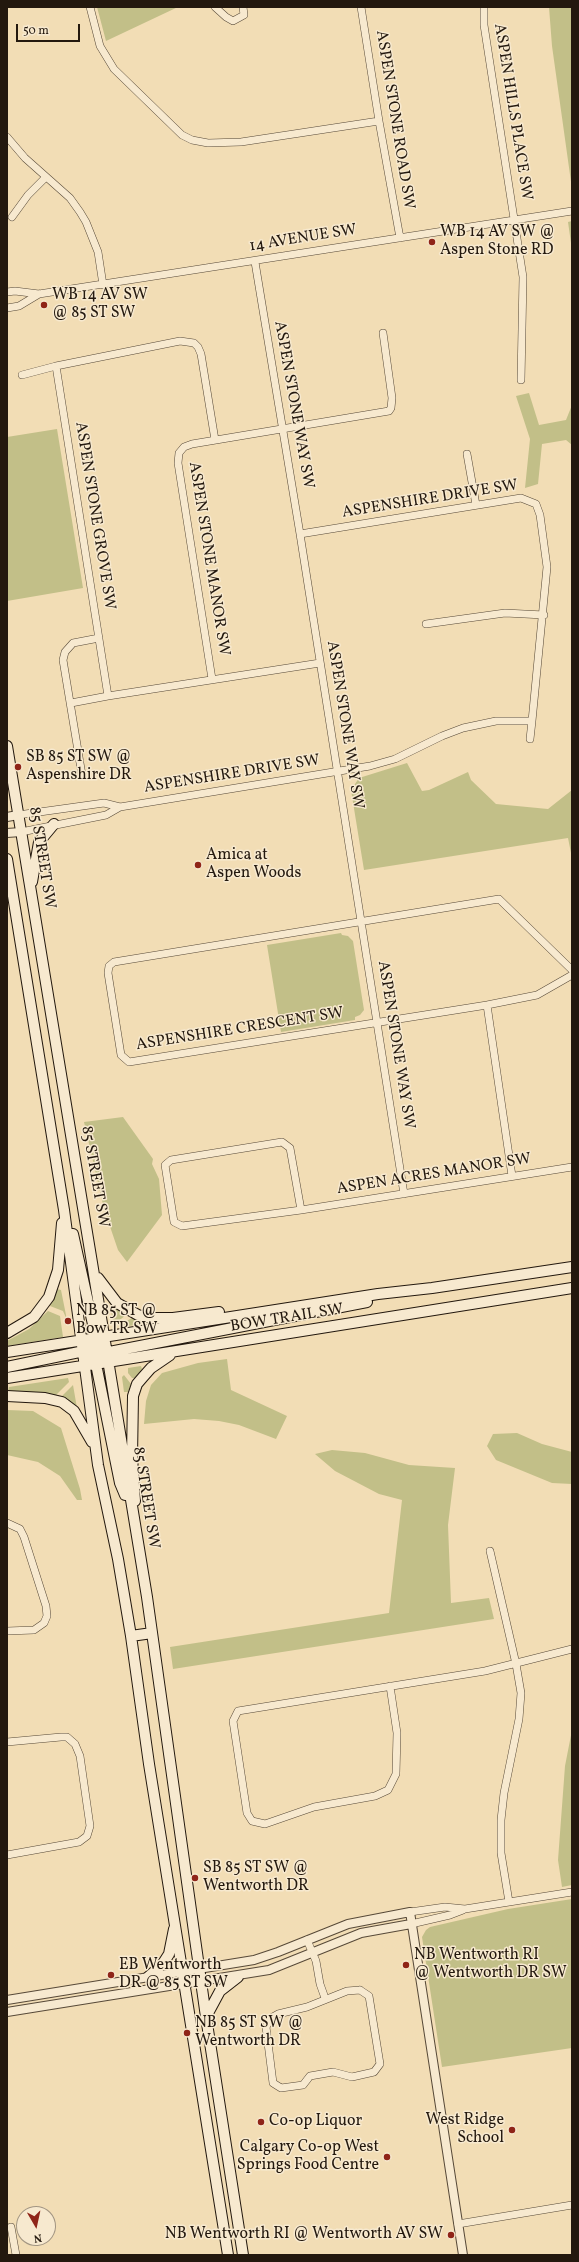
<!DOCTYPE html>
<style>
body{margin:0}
#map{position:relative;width:579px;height:2262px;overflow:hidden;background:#f2ddb5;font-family:Vollkorn,serif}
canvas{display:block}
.frame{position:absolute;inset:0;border:8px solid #23180e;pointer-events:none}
.north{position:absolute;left:16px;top:2206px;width:40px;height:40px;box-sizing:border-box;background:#f7e9cf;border:1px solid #a29582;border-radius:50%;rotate:171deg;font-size:11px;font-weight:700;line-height:16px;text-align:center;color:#23180e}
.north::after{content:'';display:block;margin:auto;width:14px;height:18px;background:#8f2418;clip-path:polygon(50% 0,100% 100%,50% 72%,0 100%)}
.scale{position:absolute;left:16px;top:24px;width:64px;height:18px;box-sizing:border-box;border:2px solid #23180e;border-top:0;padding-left:5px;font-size:12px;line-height:14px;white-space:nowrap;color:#23180e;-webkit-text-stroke:3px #f7e9cf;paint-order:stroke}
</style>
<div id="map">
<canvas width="579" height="2262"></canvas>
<div class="frame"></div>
<div class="north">N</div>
<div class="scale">50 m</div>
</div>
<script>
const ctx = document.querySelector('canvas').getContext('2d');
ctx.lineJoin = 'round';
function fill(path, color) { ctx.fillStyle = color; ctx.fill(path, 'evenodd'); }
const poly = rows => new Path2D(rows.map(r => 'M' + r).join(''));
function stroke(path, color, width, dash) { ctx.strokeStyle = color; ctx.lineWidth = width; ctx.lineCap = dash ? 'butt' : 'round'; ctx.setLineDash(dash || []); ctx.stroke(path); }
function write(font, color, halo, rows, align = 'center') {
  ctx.font = font + ' Vollkorn,serif'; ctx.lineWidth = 3; ctx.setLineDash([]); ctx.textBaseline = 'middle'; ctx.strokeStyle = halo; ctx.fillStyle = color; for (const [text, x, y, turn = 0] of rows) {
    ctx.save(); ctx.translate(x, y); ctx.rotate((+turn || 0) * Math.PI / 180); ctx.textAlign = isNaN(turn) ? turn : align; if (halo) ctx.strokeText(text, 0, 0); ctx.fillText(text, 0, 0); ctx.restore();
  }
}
const green = poly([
 [97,7,178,7,106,41],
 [549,7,572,7,572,189,552,46],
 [572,221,572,250,568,222],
 [529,393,539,425,566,420,572,405,572,445,566,440,542,444,538,484,525,488,530,439,516,396],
 [57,429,83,588,7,601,7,437],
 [407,763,422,791,429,790,468,772,471,780,496,804,548,809,572,790,572,858,568,838,364,870,351,790,359,778],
 [341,933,342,935,348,936,353,941,364,1010,360,1015,355,1017,355,1020,281,1032,267,945],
 [123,1117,153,1159,152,1164,159,1179,162,1215,127,1262,118,1250,104,1209,84,1122],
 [57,1289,61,1290,67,1320,63,1311,50,1306],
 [114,1305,126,1315,117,1322,113,1321,110,1307],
 [48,1311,60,1316,63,1337,7,1346,7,1341,29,1329],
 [132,1318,141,1321,141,1324,122,1327,121,1324],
 [227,1359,231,1390,287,1416,276,1439,239,1425,219,1421,194,1419,144,1424,146,1401,151,1385,162,1373,198,1363],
 [141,1366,142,1369,135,1378,132,1378,128,1373,128,1368],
 [124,1375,131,1384,128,1392,124,1392,122,1377],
 [68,1378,69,1382,55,1396,8,1391,9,1387],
 [73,1385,77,1408,61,1397],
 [7,1410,33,1411,61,1428,80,1489,82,1500,77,1500,60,1476,38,1462,7,1455],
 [517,1433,542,1444,572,1452,572,1484,552,1483,496,1460,487,1446,493,1434],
 [332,1450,365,1453,409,1465,455,1468,448,1525,451,1603,489,1598,494,1619,173,1669,170,1647,389,1613,402,1500,379,1494,335,1471,315,1454],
 [572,1730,572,1885,562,1887,558,1860,565,1766],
 [572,1899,572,2048,442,2067,422,1937,426,1930,430,1927,508,1909]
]);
const minor = poly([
 [90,7,100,46,114,69,182,135,192,140,208,143,241,142,379,121],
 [215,7,226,17,233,21,244,15,243,7],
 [361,7,379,121,400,238],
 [484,7,484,25,523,277,521,380],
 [7,137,25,158,70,198,80,212,86,222,98,252,103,285],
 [12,217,28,195,46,177],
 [255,262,300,534,404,1194],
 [7,292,15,291,39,294,572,211],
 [7,308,19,306,39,294],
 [22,375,56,366],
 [215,440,201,354,198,347,194,343,180,341,56,366,108,696,320,663],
 [467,454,476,505],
 [426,624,505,613,544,615],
 [212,679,178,463,179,453,184,447,192,444,389,411,391,408,392,398,383,333],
 [71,703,108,696],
 [530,739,532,721],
 [82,775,63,660,65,652,73,643,99,638],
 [18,815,104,803,120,807],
 [21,832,106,815,120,807,370,766,395,759,442,736,463,728,496,721,532,721,547,567,540,515,536,504,521,498,300,534],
 [572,970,499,899,114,962,109,966,108,973,121,1055,129,1062,487,1005,537,995,572,975],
 [487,1005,512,1176],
 [301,1210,290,1148,282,1142,171,1160,165,1165,174,1222,182,1226,301,1210,572,1167],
 [7,1523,20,1529,24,1537,46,1606,47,1616,44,1623,34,1630,7,1631],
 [490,1551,516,1664,521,1693,519,1719,504,1793,501,1820,501,1853,509,1902],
 [390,1686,397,1733,396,1774,388,1790,375,1796,314,1807,265,1824,252,1821,247,1813,233,1721,238,1711,485,1671,572,1649],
 [7,1742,61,1737,67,1737,75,1744,80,1756,90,1826,87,1836,79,1842,7,1855],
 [410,1912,445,1907,465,1909,572,1892],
 [411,1924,450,1915,463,1910],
 [307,1940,316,1961,320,1984,325,1998],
 [360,1990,369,1996,380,2064,374,2072,352,2077,333,2072,310,2076,303,2085,281,2088,273,2083,266,2027,271,2018,278,2014,307,2007,347,1991,360,1990],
 [458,2224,572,2205],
 [11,2227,16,2255]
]);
const tertiary = poly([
 [7,817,18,815],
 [7,833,21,832],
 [7,2000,254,1960,278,1952,348,1924,410,1912,463,2255],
 [7,2012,269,1970,361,1933,411,1924]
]);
const secondary = poly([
 [7,746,147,1597,206,2017,243,2255],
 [7,859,64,1210,98,1465,118,1559,131,1636,149,1764,228,2255],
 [32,882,39,842,54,824],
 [73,1234,96,1338,103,1358],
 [98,1278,117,1303,138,1315,151,1318,173,1318,219,1312],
 [7,1333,34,1317,49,1297,58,1270,62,1223],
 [81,1340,91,1349,97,1369,120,1483,125,1495],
 [7,1352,378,1294,432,1288,572,1267],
 [85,1366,92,1357,99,1354,367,1302],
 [7,1367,89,1350],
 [7,1378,572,1288],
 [7,1396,45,1398,62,1402,74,1411,92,1442],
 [135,1501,132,1457,133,1396,137,1384,143,1377,151,1368,170,1355],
 [131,1636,152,1633],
 [148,1977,162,1965,169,1954,174,1929],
 [206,2017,220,1991,238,1977]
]);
const markers = [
 [432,242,4,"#8f2418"],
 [44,305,4,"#8f2418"],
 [18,767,4,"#8f2418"],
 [198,865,4,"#8f2418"],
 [68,1321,4,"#8f2418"],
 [195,1878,4,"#8f2418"],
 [406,1965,4,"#8f2418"],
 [111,1975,4,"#8f2418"],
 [187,2033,4,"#8f2418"],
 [261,2122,4,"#8f2418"],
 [512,2130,4,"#8f2418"],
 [387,2157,4,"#8f2418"],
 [451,2235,4,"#8f2418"]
];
const streetNames = [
 ["ASPEN HILLS PLACE SW",512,112,81],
 ["ASPEN STONE ROAD SW",394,120,81],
 ["14 AVENUE SW",303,239,-9],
 ["ASPEN STONE WAY SW",293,405,80],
 ["ASPENSHIRE DRIVE SW",430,500,-9],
 ["ASPEN STONE GROVE SW",94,516,81],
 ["ASPEN STONE MANOR SW",208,559,81],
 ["ASPEN STONE WAY SW",344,725,81],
 ["ASPENSHIRE DRIVE SW",232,775,-9],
 ["85 STREET SW",41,858,81],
 ["ASPENSHIRE CRESCENT SW",240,1030,-9],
 ["ASPEN STONE WAY SW",395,1045,81],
 ["ASPEN ACRES MANOR SW",434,1175,-9],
 ["85 STREET SW",94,1177,80],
 ["BOW TRAIL SW",287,1319,-9],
 ["85 STREET SW",145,1498,81]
];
const poiNames = [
 ["WB 14 AV SW @",440,233],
 ["Aspen Stone RD",440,251],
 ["WB 14 AV SW",52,296],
 ["@ 85 ST SW",52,314],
 ["SB 85 ST SW @",26,758],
 ["Aspenshire DR",26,776],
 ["Amica at",206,856],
 ["Aspen Woods",206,874],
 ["NB 85 ST @",76,1312],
 ["Bow TR SW",76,1330],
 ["SB 85 ST SW @",203,1869],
 ["Wentworth DR",203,1887],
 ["NB Wentworth RI",414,1956],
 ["@ Wentworth DR SW",414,1974],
 ["EB Wentworth",119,1966],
 ["DR @ 85 ST SW",119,1984],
 ["NB 85 ST SW @",195,2024],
 ["Wentworth DR",195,2042],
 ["West Ridge",504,2121,"right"],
 ["School",504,2139,"right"],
 ["Co-op Liquor",269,2122],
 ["Calgary Co-op West",379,2148,"right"],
 ["Springs Food Centre",379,2166,"right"],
 ["NB Wentworth RI @ Wentworth AV SW",443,2235,"right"]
];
fill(green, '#c2bf88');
stroke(minor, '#574938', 8);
stroke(tertiary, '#574938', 10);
stroke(secondary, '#23180e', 12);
stroke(minor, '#f7e9cf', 7);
stroke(tertiary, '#f7e9cf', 8);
stroke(secondary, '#f7e9cf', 10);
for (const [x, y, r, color] of markers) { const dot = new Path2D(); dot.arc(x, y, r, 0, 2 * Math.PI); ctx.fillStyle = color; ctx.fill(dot); stroke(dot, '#f7e9cf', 1.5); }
write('16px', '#23180e', '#f7e9cf', streetNames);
write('16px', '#23180e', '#f7e9cf', poiNames, 'left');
</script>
